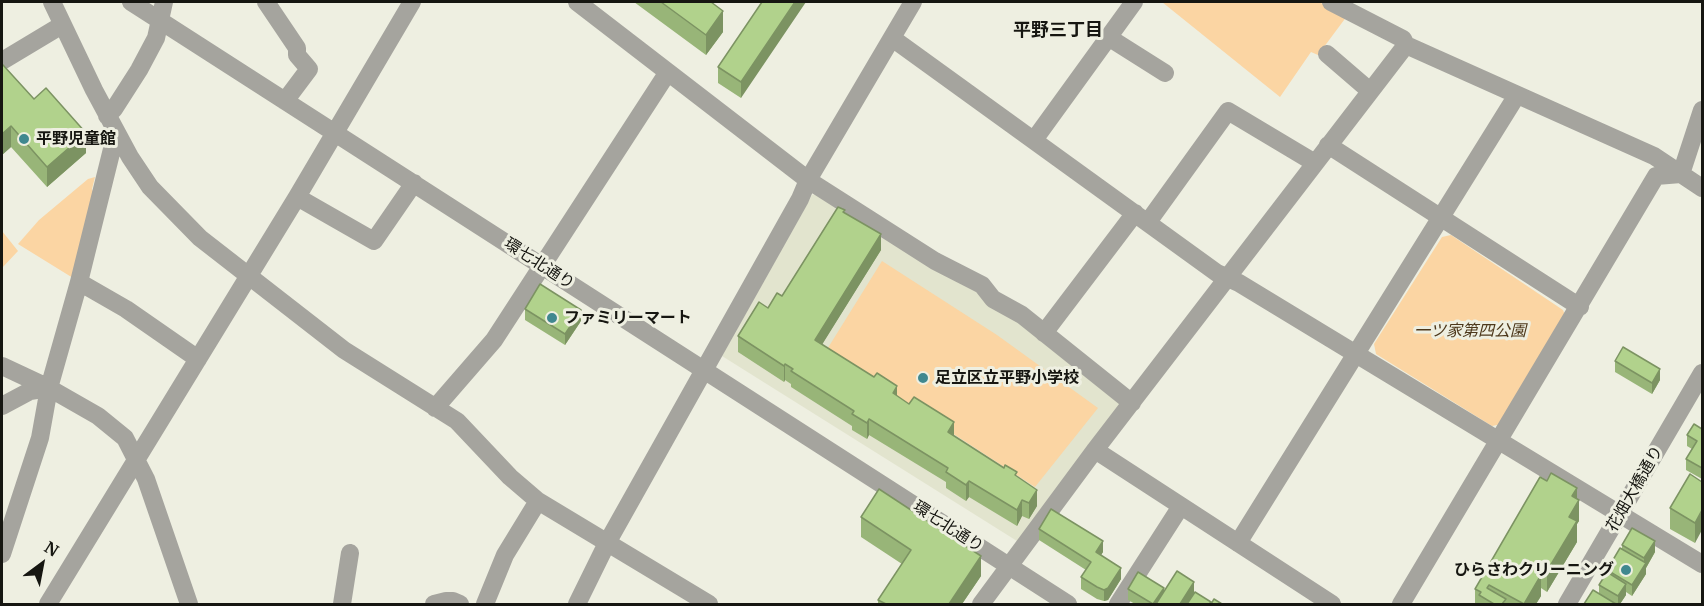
<!DOCTYPE html>
<meta charset="utf-8">
<style>
body{margin:0}
#map{position:relative;width:1704px;height:606px;overflow:hidden;background:#eeefe1;font-family:Merriweather,serif}
canvas{display:block}
.frame{position:absolute;inset:0;border:3px solid #161611;pointer-events:none}
.north{position:absolute;left:12px;top:534px;width:60px;height:60px;-webkit-text-stroke:4px #eeefe1;paint-order:stroke;rotate:32deg;font-size:16px;font-weight:700;line-height:24px;text-align:center;color:#161611}
.north::after{content:'';display:block;margin:auto;width:21px;height:27px;background:#161611;clip-path:polygon(50% 0,100% 100%,50% 72%,0 100%)}
</style>
<div id="map">
<canvas width="1704" height="606"></canvas>
<div class="frame"></div>
<div class="north">N</div>
</div>
<script>
const ctx = document.querySelector('canvas').getContext('2d');
ctx.lineJoin = 'round';
function fill(path, color) { ctx.fillStyle = color; ctx.fill(path, 'evenodd'); }
const poly = rows => new Path2D(rows.map(r => 'M' + r).join(''));
function stroke(path, color, width, dash) { ctx.strokeStyle = color; ctx.lineWidth = width; ctx.lineCap = dash ? 'butt' : 'round'; ctx.setLineDash(dash || []); ctx.stroke(path); }
function write(font, color, halo, rows, align = 'center') {
  ctx.font = font + ' Merriweather,"Noto Sans JP",serif'; ctx.lineWidth = 6; ctx.setLineDash([]); ctx.textBaseline = 'middle'; ctx.strokeStyle = halo; ctx.fillStyle = color; for (const [text, x, y, turn = 0] of rows) {
    ctx.save(); ctx.translate(x, y); ctx.rotate((+turn || 0) * Math.PI / 180); ctx.textAlign = isNaN(turn) ? turn : align; if (halo) ctx.strokeText(text, 0, 0); ctx.fillText(text, 0, 0); ctx.restore();
  }
}
const built = poly([
 [818,193,977,291,1119,399,1120,408,1017,541,722,356,812,195]
]);
const green = poly([
 [1162,2,1319,2,1347,16,1318,55,1311,52,1280,97],
 [95,177,92,189,95,196,73,278,18,244,39,220,88,179],
 [2,231,18,251,2,268],
 [1451,235,1563,310,1566,318,1502,424,1492,426,1376,354,1374,344,1442,237],
 [882,261,997,335,1098,408,1035,487,826,351]
]);
const minor = poly([
 [52,2,94,90,130,157,150,187,200,238,344,350,457,421,510,477,538,501,709,604],
 [131,2,1068,604],
 [266,2,297,48,297,55,309,69,285,101],
 [577,2,808,180,935,261,982,285,993,299,1022,315,1132,403],
 [1331,2,1403,39,1406,45],
 [1108,37,1165,73],
 [892,38,1217,273,1239,283,1702,564],
 [1327,54,1370,91],
 [2,61,62,25],
 [107,116,114,109,139,70,156,38,164,2],
 [1034,140,1134,2],
 [1328,145,1580,307],
 [1681,174,1702,110],
 [297,197,374,241,414,183],
 [1148,222,1228,111,1315,163],
 [79,282,126,309,198,359],
 [1044,333,1135,213],
 [2,366,49,388,98,416,125,438,146,479,189,604],
 [2,406,30,391,49,388],
 [435,408,494,340,668,72],
 [1095,450,1332,604],
 [1238,543,1517,95],
 [2,554,40,438,49,388,79,282,116,133],
 [48,604,297,197,412,2],
 [342,604,350,553],
 [434,604,446,601,453,601,460,604],
 [485,604,505,555,538,501],
 [577,604,607,543,800,199,808,180,913,2],
 [981,604,1095,450,1406,45,1654,156,1702,188],
 [1118,604,1181,506],
 [1401,604,1656,176,1681,174],
 [1567,604,1702,373]
]);
const wall = poly([
 [634,2,711,2,723,32,706,55],
 [762,2,741,98,718,83,718,67],
 [2,66,86,153,47,187,11,147,2,155],
 [845,213,881,250,822,344,954,436,1017,477,1037,506,1029,519,1022,516,1017,526,969,497,966,501,946,488,946,482,869,435,867,439,852,430,852,426,791,387,791,384,785,380,784,382,738,352,738,336,782,296],
 [525,309,581,321,565,345,525,320],
 [1615,361,1660,380,1652,394,1615,372],
 [1702,416,1702,479,1686,470,1686,459,1692,449,1687,446,1687,435,1701,428,1701,420],
 [1547,481,1577,499,1579,521,1577,524,1577,542,1547,592,1541,588,1541,596,1536,604,1475,604,1475,589],
 [1702,482,1695,543,1670,529,1670,508],
 [861,517,981,576,962,604,878,604,878,600,902,564,861,537],
 [1039,529,1103,552,1101,555,1121,579,1108,600,1104,601,1097,599,1081,589,1081,577,1086,570,1039,540],
 [1622,545,1655,552,1646,568,1646,574,1632,596,1626,592,1626,595,1620,604,1584,604,1599,594,1599,585,1607,572,1607,570,1622,549],
 [1128,589,1164,592,1194,593,1211,604,1135,604,1128,600]
]);
const shadedWall = poly([
 [795,2,806,2,741,98,741,82],
 [723,11,723,32,706,55,706,35],
 [11,126,11,147,2,155,2,134],
 [86,133,86,153,47,187,47,167],
 [881,234,881,250,815,356,815,340],
 [581,310,581,321,565,345,565,334],
 [785,364,785,380,784,382,784,366],
 [1660,369,1660,380,1652,394,1652,383],
 [897,386,897,402,893,393],
 [869,419,869,435,867,439,867,423],
 [954,422,954,438,948,432],
 [969,481,969,497,966,501,966,485],
 [1577,488,1577,504,1579,500,1579,521,1577,524,1577,542,1547,592,1547,571,1569,517,1572,496],
 [1037,490,1037,506,1029,519,1029,503],
 [1022,500,1022,516,1017,526,1017,510],
 [1702,510,1702,530,1695,543,1695,523],
 [1103,541,1103,552,1096,563,1096,552],
 [1655,541,1655,552,1646,568,1646,574,1632,596,1632,585,1644,565,1644,558],
 [981,556,981,576,962,604,949,604],
 [1539,567,1539,578,1541,575,1541,596,1536,604,1524,604],
 [1121,568,1121,579,1108,600,1104,601,1104,590],
 [1194,582,1194,593,1187,604,1180,604],
 [1626,584,1626,595,1620,604,1618,604,1618,596],
 [1164,588,1164,599,1160,604,1153,604]
]);
const building = poly([
 [661,2,711,2,723,11,706,35,661,2],
 [762,2,795,2,741,82,718,67,762,2],
 [3,65,34,99,46,88,86,133,47,167,11,126,2,134,2,66,3,65],
 [838,207,845,210,843,212,881,234,815,340,874,377,877,373,897,386,893,393,909,404,914,397,954,422,948,432,1004,468,1005,465,1017,472,1015,475,1037,490,1029,503,1022,500,1017,510,969,481,966,485,946,472,948,468,869,419,867,423,852,414,854,411,791,371,793,369,785,364,784,366,738,336,759,302,768,308,777,293,782,296,838,207],
 [540,284,581,310,565,334,525,309,540,284],
 [1623,347,1660,369,1652,383,1615,361,1623,347],
 [1694,424,1702,429,1702,468,1686,459,1697,441,1687,435,1694,424],
 [1551,473,1577,488,1572,496,1579,500,1569,517,1577,521,1547,571,1539,567,1536,572,1541,575,1524,604,1489,585,1487,588,1506,599,1502,604,1494,604,1479,595,1481,592,1475,589,1540,477,1547,481,1551,473],
 [1690,474,1702,482,1702,510,1695,523,1670,508,1690,474],
 [879,489,981,556,949,604,886,604,878,600,911,550,861,517,879,489],
 [1051,509,1103,541,1096,552,1121,568,1108,588,1104,590,1097,587,1081,577,1091,562,1039,529,1051,509],
 [1632,528,1655,541,1644,558,1622,545,1632,528],
 [1620,548,1646,563,1632,585,1607,570,1620,548],
 [1177,571,1194,582,1180,604,1156,604,1177,571],
 [1138,572,1164,588,1153,604,1128,589,1138,572],
 [1607,572,1626,584,1618,596,1599,585,1607,572],
 [1593,590,1616,604,1584,604,1593,590],
 [1195,592,1211,602,1209,604,1187,604,1195,592],
 [1214,599,1222,604,1211,604,1214,599]
]);
const markers = [
 [24,139,6,"#40888f"],
 [552,318,6,"#40888f"],
 [923,378,6,"#40888f"],
 [1626,570,6,"#40888f"]
];
const poiNames = [
 ["平野児童館",36,139],
 ["ファミリーマート",564,318],
 ["足立区立平野小学校",935,378],
 ["ひらさわクリーニング",1614,570,"right"]
];
const streetNames = [
 ["環七北通り",539,264,33],
 ["花畑大橋通り",1635,489,-60],
 ["環七北通り",948,527,33]
];
const parkNames = [
 ["一ツ家第四公園",1470,331]
];
const neighbourhoodNames = [
 ["平野三丁目",1058,31]
];
fill(built, '#e2e4ce');
fill(green, '#fbd5a3');
stroke(minor, '#a5a49e', 18);
fill(wall, '#98b578');
fill(shadedWall, '#7c9362');
fill(building, '#b1d28c');
stroke(building, '#7c9362', 1.5);
for (const [x, y, r, color] of markers) { const dot = new Path2D(); dot.arc(x, y, r, 0, 2 * Math.PI); ctx.fillStyle = color; ctx.fill(dot); stroke(dot, '#eeefe1', 2); }
write('bold 16px', '#161611', '#eeefe1', poiNames, 'left');
write('16px', '#161611', '#eeefe1', streetNames);
write('italic 16px', '#4d381b', '#eeefe1', parkNames);
write('bold 18px', '#161611', '#eeefe1', neighbourhoodNames);
</script>
